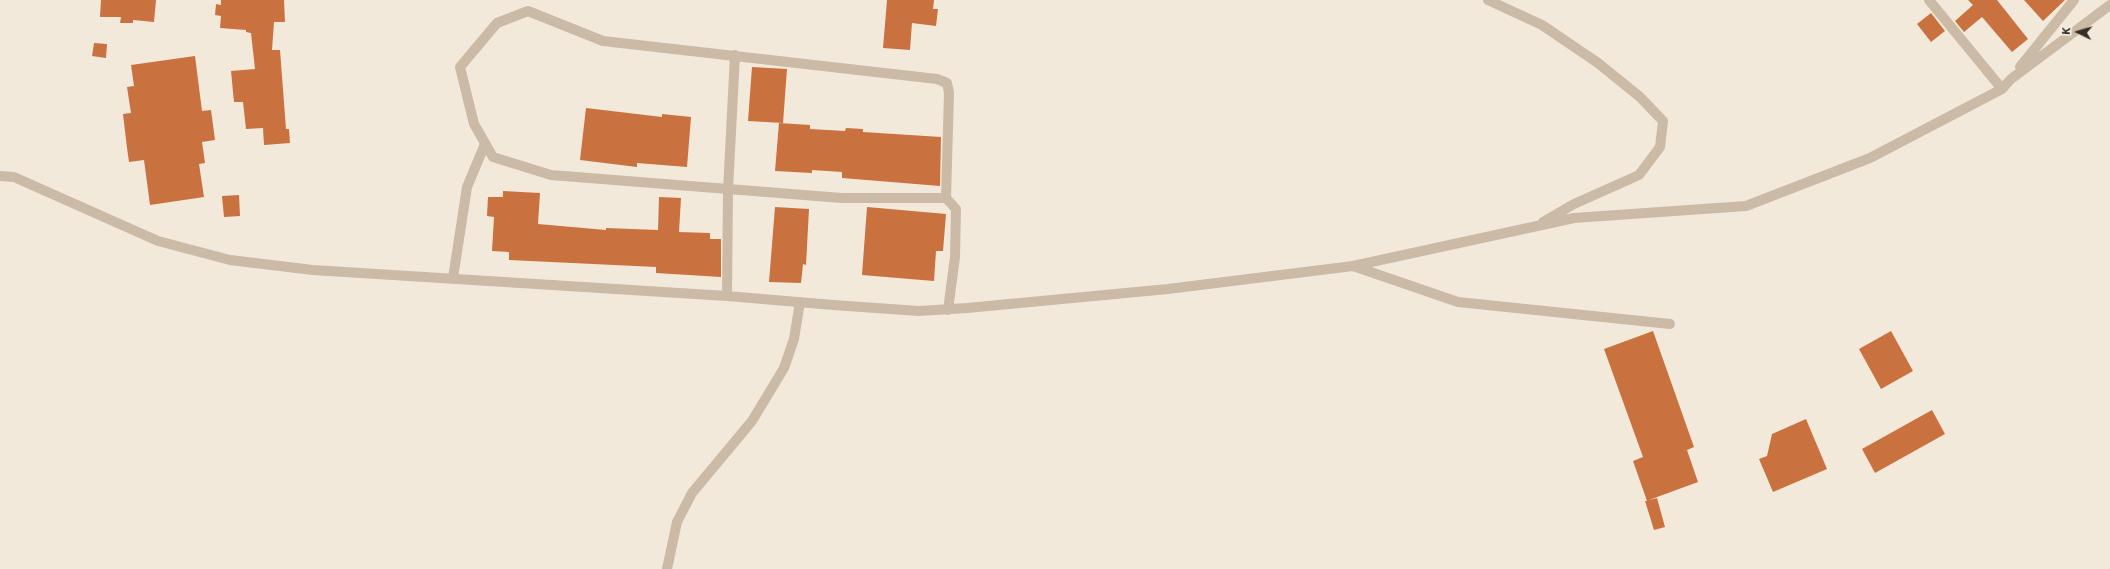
<!DOCTYPE html>
<style>
body{margin:0}
#map{position:relative;width:2110px;height:569px;overflow:hidden;background:#f2e9da;font-family:Commissioner,sans-serif}
canvas{display:block}
.north{position:absolute;left:2058px;top:12px;width:40px;height:40px;-webkit-text-stroke:3px #faf3e6;paint-order:stroke;rotate:275deg;font-size:11px;font-weight:700;line-height:16px;text-align:center;color:#362d27}
.north::after{content:'';display:block;margin:auto;width:14px;height:18px;background:#362d27;clip-path:polygon(50% 0,100% 100%,50% 72%,0 100%)}
</style>
<div id="map">
<canvas width="2110" height="569"></canvas>
<div class="north">K</div>
</div>
<script>
const ctx = document.querySelector('canvas').getContext('2d');
ctx.lineJoin = 'round';
function fill(path, color) { ctx.fillStyle = color; ctx.fill(path, 'evenodd'); }
const poly = rows => new Path2D(rows.map(r => 'M' + r).join(''));
function stroke(path, color, width, dash) { ctx.strokeStyle = color; ctx.lineWidth = width; ctx.lineCap = dash ? 'butt' : 'round'; ctx.setLineDash(dash || []); ctx.stroke(path); }
const building = poly([
 [101,0,156,0,154,22,133,20,133,23,120,23,121,17,100,17],
 [221,0,284,0,285,22,274,22,272,50,280,50,286,129,289,129,290,143,264,145,263,128,246,129,243,102,234,102,231,71,255,69,251,33,246,32,246,30,220,28,221,16,215,15,216,4,221,5],
 [887,0,934,0,933,9,938,9,936,26,912,23,910,50,883,48],
 [1968,0,1997,0,2028,39,2012,52,1982,17,1964,32,1955,21,1973,5],
 [2024,0,2065,0,2043,21],
 [1931,13,1945,31,1931,42,1917,24],
 [94,43,107,44,106,58,92,56],
 [195,56,202,111,211,110,215,140,202,142,205,163,199,164,204,197,150,205,144,160,129,162,127,148,123,114,131,113,127,87,134,86,131,65],
 [752,67,787,69,783,123,748,121],
 [586,108,662,117,662,114,691,117,687,167,637,163,637,167,580,160],
 [779,123,810,125,810,129,845,131,846,128,863,129,863,132,941,137,940,186,842,178,842,172,812,170,812,173,775,171],
 [503,191,540,193,538,224,606,230,606,228,658,230,659,197,681,198,679,232,710,233,710,239,721,239,721,277,656,273,656,267,509,260,509,252,492,251,494,217,487,216,488,197,503,197],
 [239,195,240,216,224,217,222,196],
 [775,207,809,209,806,265,803,264,801,283,769,282],
 [867,207,946,214,943,251,936,251,934,281,862,275],
 [1653,331,1694,447,1687,450,1698,482,1649,500,1657,498,1665,527,1654,530,1645,501,1647,501,1633,461,1643,457,1604,349],
 [1891,331,1913,371,1881,389,1859,349],
 [1932,410,1945,434,1875,473,1862,449],
 [1806,419,1827,469,1773,492,1759,459,1767,456,1772,434]
]);
const minor = poly([
 [1488,0,1542,25,1598,63,1640,97,1663,121,1660,147,1639,175,1574,204,1543,222],
 [1929,0,2002,89],
 [2020,67,2074,0],
 [0,176,14,177,158,241,230,260,313,270,727,296,833,305,919,311,967,308,1168,289,1353,266,1574,218,1746,206,1870,158,2002,89,2011,79,2110,5],
 [946,198,842,198,551,175,493,157,474,124,460,67,497,23,528,11,603,41,937,79,947,83,949,93,946,198,956,209,955,257,948,310],
 [1353,266,1458,302,1670,324],
 [453,278,467,187,485,144],
 [727,296,728,190,735,55],
 [667,569,677,522,692,493,752,421,784,368,794,339,800,302]
]);
fill(building, '#ca7140');
stroke(minor, '#cbbba6', 10);
</script>
